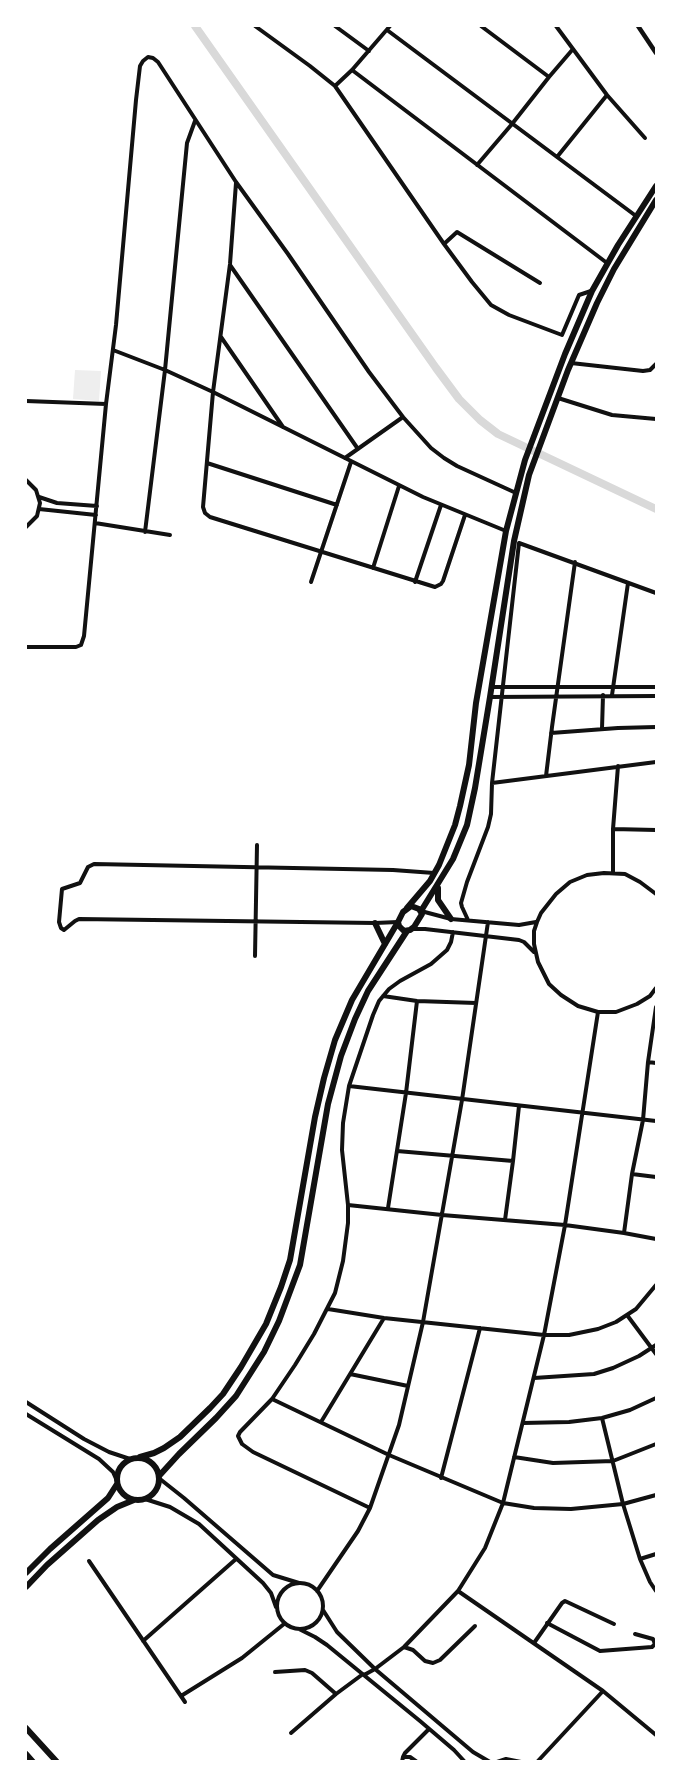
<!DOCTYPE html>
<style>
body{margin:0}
#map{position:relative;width:682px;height:1787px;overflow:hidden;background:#fff;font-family:Lora,serif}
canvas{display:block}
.frame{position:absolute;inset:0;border:27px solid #fff;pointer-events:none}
</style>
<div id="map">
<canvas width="682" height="1787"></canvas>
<div class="frame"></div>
</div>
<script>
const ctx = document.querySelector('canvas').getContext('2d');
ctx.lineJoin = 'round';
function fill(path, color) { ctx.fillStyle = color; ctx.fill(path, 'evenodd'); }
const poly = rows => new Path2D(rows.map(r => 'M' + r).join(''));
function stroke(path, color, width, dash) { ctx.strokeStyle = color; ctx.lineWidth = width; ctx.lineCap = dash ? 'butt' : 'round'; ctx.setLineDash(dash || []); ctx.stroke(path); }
const green = poly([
 [75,370,101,371,99,401,73,399]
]);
const canal = poly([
 [195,26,436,368,459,399,480,420,498,434,656,509]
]);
const minor = poly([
 [255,26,310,66,335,86,444,244,472,282,491,305,509,315,562,335,579,295,591,291],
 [335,26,369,51],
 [481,26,549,77],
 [556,26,607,95,645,138],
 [387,30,636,216],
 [352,70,607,263],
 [335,86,352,70,390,26],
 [557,157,607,95],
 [477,165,512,124,549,77,573,49],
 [236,183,230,264,213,392,203,507,205,513,210,517,435,587,441,584,443,581,465,515],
 [444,244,457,232,540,283],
 [230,265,358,449],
 [221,337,283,427],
 [113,350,165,370,213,392,423,497,506,531],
 [571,363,643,371,650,370,656,364],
 [558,398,612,415,656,419],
 [26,401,106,404],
 [345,458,403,417],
 [207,463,337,505],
 [26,480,36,490,40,503,37,516,26,527],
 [39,497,57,503,97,506],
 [39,509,96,515],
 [95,523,170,535],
 [145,532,165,370,187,143,195,121],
 [519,543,656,593],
 [373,568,399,486],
 [311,582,351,462],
 [415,582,441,505],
 [26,647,76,647,81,645,84,636,106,404,116,325,136,100,140,66,143,61,148,57,153,58,158,62,236,182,288,254,369,372,403,417,431,448,444,458,457,466,516,493],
 [492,687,656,687],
 [612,695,628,583],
 [490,697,656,696],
 [602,729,603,695],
 [551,733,618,728,656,727],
 [546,776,552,727,575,562],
 [492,783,519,543],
 [613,829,656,830],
 [613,873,613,829,618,766],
 [656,894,640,882,625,874,604,873,587,875,570,882,556,894,541,913,537,922,534,931,534,944,538,962,549,984,561,995,578,1006,598,1012,616,1012,637,1004,650,996,656,988],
 [421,911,451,919,519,925,536,922],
 [468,920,462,907,461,903,467,882,488,827,491,814,492,783,656,762],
 [398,922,375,923,79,919,75,921,64,930,61,928,59,922,62,889,80,883,88,867,94,864,393,870,434,873],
 [412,929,425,929,519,940,524,942,534,952],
 [255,956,257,845],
 [383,996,417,1001,476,1003],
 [648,1062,656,1063],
 [349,1086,656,1121],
 [397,1151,513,1161,505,1220],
 [513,1161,519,1106],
 [632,1174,656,1177],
 [348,1205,442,1215,565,1225,624,1233,656,1239],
 [388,1208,406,1093,417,1001],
 [624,1233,632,1174,643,1120,648,1062,656,1007],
 [328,1309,384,1318,544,1335,569,1335,598,1329,616,1322,636,1309,656,1285],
 [627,1315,656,1354],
 [350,1374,408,1386],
 [534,1378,594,1374,613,1368,639,1356,656,1345],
 [272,1399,389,1455,503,1503,534,1508,571,1509,623,1504,656,1495],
 [26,1402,84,1439,109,1452,130,1459],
 [26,1414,99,1459,113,1472,117,1481],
 [602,1418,623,1504,640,1559,650,1582,656,1591],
 [321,1422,384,1318],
 [523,1423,569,1422,602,1418,630,1410,656,1398],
 [514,1457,553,1463,613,1461,656,1444],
 [441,1478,480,1328],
 [160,1479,184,1498,273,1575,299,1583],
 [145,1499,170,1507,199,1524,263,1583,271,1593,276,1607],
 [370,1508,253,1452,242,1444,238,1436,240,1432,272,1399,295,1365,314,1334,335,1293,343,1261,348,1223,348,1205,342,1150,343,1123,349,1086,373,1015,379,1001,389,989,400,981,431,964,447,950,451,942,453,932],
 [640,1559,656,1554],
 [89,1561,185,1702],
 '277 1606a23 23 0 1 1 46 0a23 23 0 1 1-46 0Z',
 [317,1591,358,1531,370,1508,399,1425,423,1322,462,1100,488,922],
 [458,1591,603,1691,656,1735],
 [323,1610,337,1632,375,1669,473,1752,490,1762],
 [547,1623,600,1651,652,1647,655,1644,653,1639,635,1634],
 [299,1629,315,1637,327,1645,420,1721,454,1750,465,1762],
 [143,1641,236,1559],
 [534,1643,562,1603,565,1601,614,1624],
 [404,1647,413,1650,425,1661,433,1663,440,1660,475,1626],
 [275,1672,305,1670,312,1673,336,1694],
 [364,1675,375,1669,404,1647,458,1591,485,1548,503,1503,544,1335,565,1225,598,1012],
 [181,1696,242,1658,284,1624],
 [291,1733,336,1694,363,1674],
 [403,1757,410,1757,417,1762],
 [402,1762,403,1757,405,1753,429,1729],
 [497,1762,506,1759,521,1762],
 [537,1762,603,1691]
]);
const tertiary = poly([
 [638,26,656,53]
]);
const trunk = poly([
 [438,888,438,900,451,919],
 [411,906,419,909,422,914,414,927,410,930,404,931,399,926,398,922,403,912,411,906],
 [407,908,430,881,439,865,455,825,460,806,469,765,476,703,506,531,525,460,565,354,592,291,618,245,656,186],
 [421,911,453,859,467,825,475,788,490,697,514,541,529,475,568,370,597,303,614,269,656,200],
 [375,923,385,944],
 [140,1457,154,1453,164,1448,180,1437,210,1408,223,1394,241,1367,266,1324,281,1287,290,1260,315,1117,324,1078,335,1040,352,1000,398,922],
 '117 1479a21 21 0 1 1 42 0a21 21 0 1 1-42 0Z',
 [159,1476,179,1454,216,1418,236,1396,264,1352,279,1321,300,1265,328,1104,341,1056,355,1019,368,991,407,931],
 [26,1573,50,1549,108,1498,117,1484],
 [26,1587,47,1565,98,1520,117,1507,134,1500],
 [26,1728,57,1762],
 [26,1754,33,1762]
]);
fill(green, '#eee');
stroke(canal, '#d9d9d9', 8);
stroke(minor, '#111', 4);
stroke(tertiary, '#111', 4.5);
stroke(trunk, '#111', 6);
</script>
